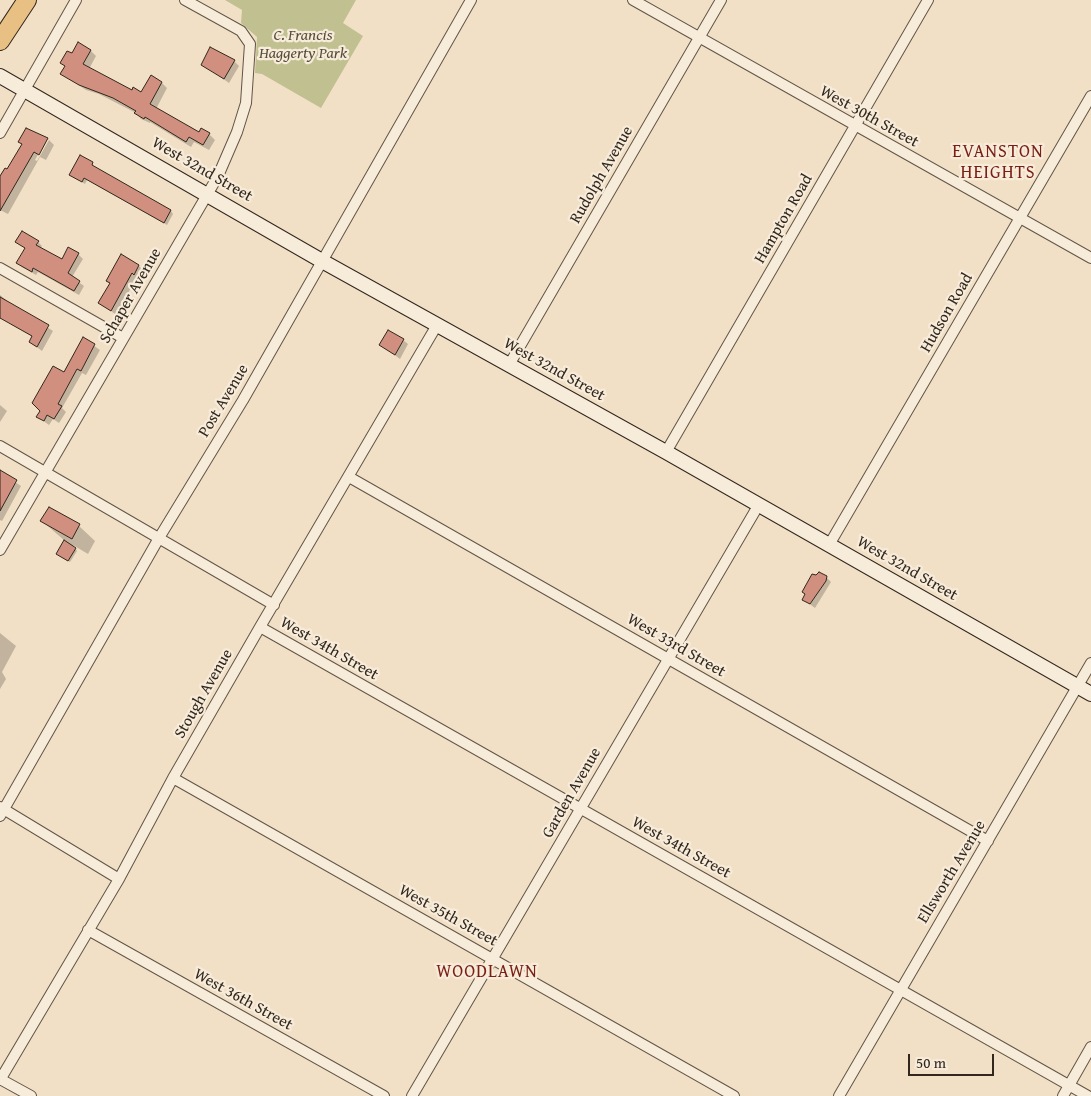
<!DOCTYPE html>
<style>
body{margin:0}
#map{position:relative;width:1091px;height:1096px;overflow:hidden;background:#f2e0c6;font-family:"Gentium Book Plus",serif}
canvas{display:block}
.scale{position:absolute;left:908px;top:1054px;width:86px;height:22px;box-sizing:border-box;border:2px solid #31271d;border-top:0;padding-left:6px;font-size:15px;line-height:18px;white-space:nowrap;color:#31271d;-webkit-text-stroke:4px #f7ebda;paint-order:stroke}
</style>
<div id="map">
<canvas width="1091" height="1096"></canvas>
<div class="scale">50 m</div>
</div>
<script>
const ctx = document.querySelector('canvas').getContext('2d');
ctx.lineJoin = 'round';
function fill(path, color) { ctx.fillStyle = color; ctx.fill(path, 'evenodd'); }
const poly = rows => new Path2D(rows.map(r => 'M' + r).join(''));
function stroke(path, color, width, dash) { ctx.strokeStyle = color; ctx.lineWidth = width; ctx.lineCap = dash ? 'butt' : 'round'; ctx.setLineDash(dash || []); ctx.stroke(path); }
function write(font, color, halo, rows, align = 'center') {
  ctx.font = font + ' "Gentium Book Plus",serif'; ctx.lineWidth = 4.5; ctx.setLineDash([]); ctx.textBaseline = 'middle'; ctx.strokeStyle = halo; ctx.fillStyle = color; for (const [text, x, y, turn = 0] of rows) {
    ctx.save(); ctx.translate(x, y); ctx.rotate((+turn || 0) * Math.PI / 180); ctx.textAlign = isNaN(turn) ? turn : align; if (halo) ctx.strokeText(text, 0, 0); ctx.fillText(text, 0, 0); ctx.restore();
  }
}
const green = poly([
 [225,0,356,0,343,23,363,36,321,108,262,74,255,73,257,37,241,23,242,10]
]);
const shadow = poly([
 [91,51,96,56,89,69,132,92,141,94,162,83,167,88,156,109,200,133,209,134,215,140,209,150,194,142,191,147,150,122,150,123,141,119,136,113,99,94,86,90,62,74,66,67,62,63,72,55],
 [234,61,239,66,229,83,202,64],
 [26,130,49,140,46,140,35,160,37,161,49,140,54,145,46,160,40,157,8,214,0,210,0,179,23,145,19,142],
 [92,163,94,168,171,211,173,214,167,225,87,180,85,184,73,177],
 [17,242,38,242,42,246,40,248,62,261,69,249,78,254,83,259,72,277,84,286,79,295,38,272,36,275,22,267,18,262,26,249],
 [139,266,143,270,139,279,137,277,116,315,100,302],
 [0,295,11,304,53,331,42,351,30,342,33,337,12,325,0,312],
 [83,338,100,350,86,375,82,373,62,408,66,412,59,423,53,419,49,425,38,417],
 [403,340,408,344,400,359,381,345],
 [0,405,7,411,0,422],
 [0,472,21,486,2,521,0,520],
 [49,508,79,526,95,541,88,554,73,545,77,551,70,562,59,556,65,541,42,521],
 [826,577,831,582,815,608,804,600,806,595,803,592],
 [0,633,16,646,2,672,6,679,0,689]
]);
const building = poly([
 [78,42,91,50,83,64,132,90,133,87,141,92,151,75,162,82,150,104,199,132,201,128,210,133,203,145,189,137,186,142,145,117,144,119,134,113,136,111,113,98,79,85,60,74,65,66,60,63,67,51,72,53,78,42],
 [210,47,235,60,224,79,201,65,210,47],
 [26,128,48,138,39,155,34,152,0,211,0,176,5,168,7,169,22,144,18,142,26,128],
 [80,155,93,162,92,165,171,210,164,223,84,178,82,182,69,175,80,155],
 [22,231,39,241,36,245,62,259,68,247,79,253,68,273,80,281,74,291,33,268,32,272,16,263,25,248,15,242,22,231],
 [121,254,139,265,134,275,132,273,111,311,98,303,110,283,106,281,121,254],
 [0,297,49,325,37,347,29,342,32,336,0,318,0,297],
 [388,330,404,339,395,355,379,345,388,330],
 [83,337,95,344,81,371,77,369,58,404,62,406,54,419,47,415,44,421,36,417,40,411,32,403,53,366,64,372,83,337],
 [0,470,17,480,0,511,0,470],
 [49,507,80,524,72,539,40,521,49,507],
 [64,540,76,548,68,561,56,554,64,540],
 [819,572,827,576,826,581,810,604,802,600,805,594,802,592,812,574,816,575,819,572]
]);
const street = poly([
 [633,0,1091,258],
 [0,133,76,0],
 [0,268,123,338],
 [509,365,721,0],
 [0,446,274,605],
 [666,452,928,0],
 [349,477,988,841],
 [829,545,1091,96],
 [0,550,218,176,237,132,246,103,250,44,241,31,185,0],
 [260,627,1088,1096],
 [173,778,734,1096],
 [0,807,119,879],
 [0,816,159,538,243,400,471,0],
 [88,930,384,1096],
 [0,1079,31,1096],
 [0,1080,119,879,173,778,260,627,437,325],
 [412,1096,758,506],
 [839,1096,1091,663],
 [1063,1096,1091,1047]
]);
const secondary = poly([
 [0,76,322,261,666,452,1091,694]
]);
const highway = poly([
 [0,41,27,0]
]);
const parkNames = [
 ["C. Francis",303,36],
 ["Haggerty Park",303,54]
];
const streetNames = [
 ["West 30th Street",869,117,29],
 ["West 32nd Street",202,170,30],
 ["Rudolph Avenue",602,175,-60],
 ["Hampton Road",784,219,-60],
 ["Schaper Avenue",131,296,-60],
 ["Hudson Road",947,313,-60],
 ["West 32nd Street",554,370,29],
 ["Post Avenue",224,401,-59],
 ["West 32nd Street",907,569,30],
 ["West 33rd Street",676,646,30],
 ["West 34th Street",329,649,30],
 ["Stough Avenue",204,694,-60],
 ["Garden Avenue",572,793,-60],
 ["West 34th Street",681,848,29],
 ["Ellsworth Avenue",952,872,-59],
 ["West 35th Street",448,916,29],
 ["West 36th Street",243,1000,29]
];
const neighbourhoodNames = [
 ["EVANSTON",998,152],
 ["HEIGHTS",998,173],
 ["WOODLAWN",487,972]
];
fill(green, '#c1c091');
fill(shadow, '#0003');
fill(building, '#d18f7f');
stroke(building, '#31271d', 1);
stroke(street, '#615547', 12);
stroke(secondary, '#31271d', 16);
stroke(highway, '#31271d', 20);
stroke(street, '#f7ebda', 10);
stroke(secondary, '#f7ebda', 14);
stroke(highway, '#e9c083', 18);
write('italic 16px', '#554d3a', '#f7ebda', parkNames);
write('16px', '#31271d', '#f7ebda', streetNames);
ctx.letterSpacing = '1px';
write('18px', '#7a1f14', '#f7ebda', neighbourhoodNames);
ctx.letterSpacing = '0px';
</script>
